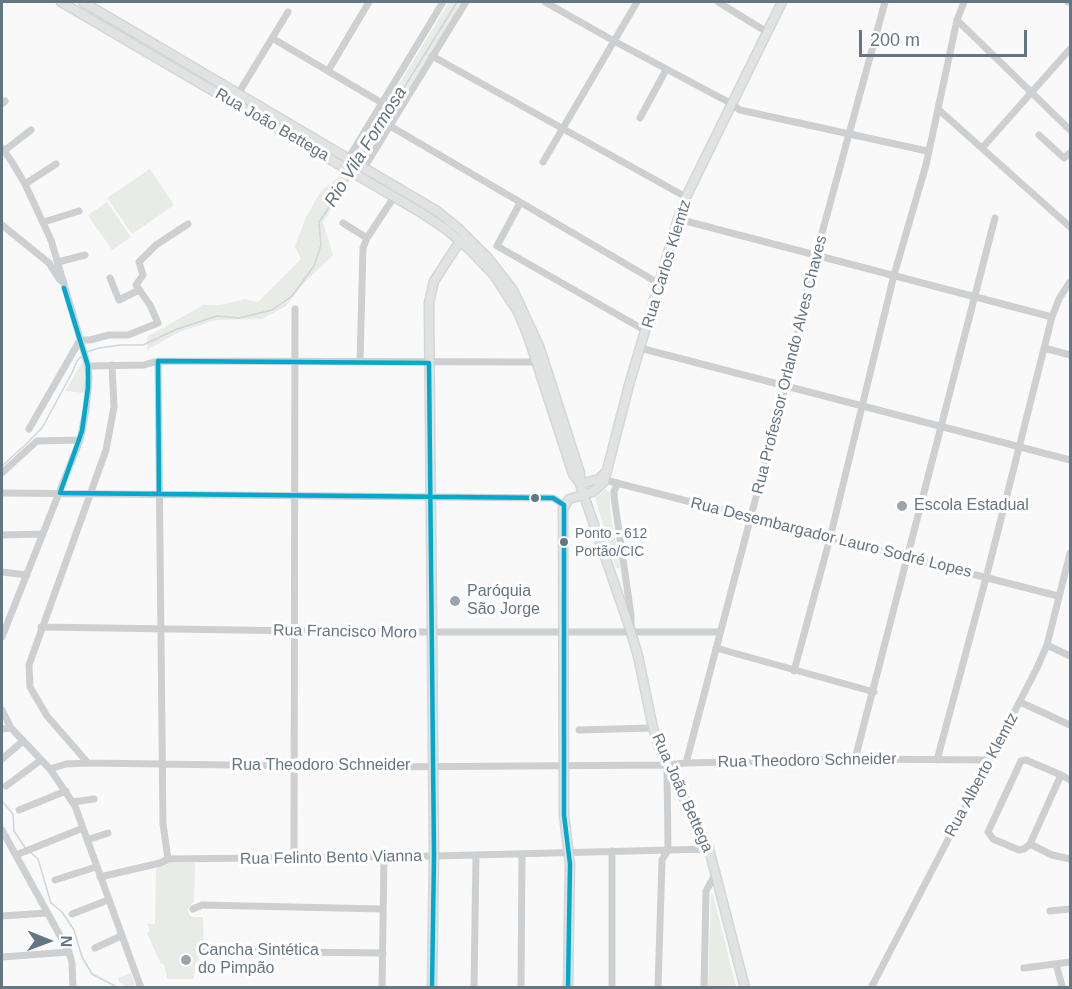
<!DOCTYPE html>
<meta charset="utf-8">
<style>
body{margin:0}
#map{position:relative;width:1072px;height:989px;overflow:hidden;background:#f9f9f9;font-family:Arial,sans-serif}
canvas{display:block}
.frame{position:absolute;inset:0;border:3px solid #657683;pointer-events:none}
.north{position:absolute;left:18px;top:911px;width:60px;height:60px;-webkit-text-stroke:4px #fff;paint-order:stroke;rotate:91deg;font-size:16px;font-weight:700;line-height:24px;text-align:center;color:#657683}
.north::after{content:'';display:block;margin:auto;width:21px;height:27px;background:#657683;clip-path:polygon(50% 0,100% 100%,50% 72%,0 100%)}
.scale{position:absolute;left:859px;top:30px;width:168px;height:27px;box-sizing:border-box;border:3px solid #657683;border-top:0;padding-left:8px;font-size:18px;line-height:21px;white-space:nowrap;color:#657683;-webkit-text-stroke:4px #fff;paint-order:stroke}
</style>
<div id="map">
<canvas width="1072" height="989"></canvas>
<div class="frame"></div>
<div class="north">N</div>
<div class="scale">200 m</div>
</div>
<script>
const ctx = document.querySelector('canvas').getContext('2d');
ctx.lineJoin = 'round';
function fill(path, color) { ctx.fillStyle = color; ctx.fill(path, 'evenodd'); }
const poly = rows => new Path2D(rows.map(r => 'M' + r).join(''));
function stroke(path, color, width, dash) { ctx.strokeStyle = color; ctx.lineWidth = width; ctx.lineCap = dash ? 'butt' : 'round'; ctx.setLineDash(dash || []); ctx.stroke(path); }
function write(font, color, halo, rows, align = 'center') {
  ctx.font = font + ' Arial,sans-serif'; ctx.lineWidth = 6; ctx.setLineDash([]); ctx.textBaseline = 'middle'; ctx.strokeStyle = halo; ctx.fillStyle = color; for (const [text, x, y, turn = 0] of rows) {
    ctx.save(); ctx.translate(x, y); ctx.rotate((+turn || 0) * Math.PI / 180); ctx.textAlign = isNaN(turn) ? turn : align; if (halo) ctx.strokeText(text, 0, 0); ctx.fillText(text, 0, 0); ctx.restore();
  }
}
const green = poly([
 [449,2,463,2,365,157,358,152],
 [150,169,174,205,132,234,107,198],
 [343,174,350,180,323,222,333,255,305,282,286,306,262,319,216,320,179,332,147,350,147,337,203,305,220,305,245,299,258,302,301,259,295,246,306,217,321,191],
 [107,202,131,237,112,250,88,215],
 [83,361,85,370,85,393,65,391],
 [606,489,610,493,610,510,620,568,616,568,595,498],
 [164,863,195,863,194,901,188,909,189,914,192,917,203,917,204,947,198,952,199,961,195,964,194,979,167,979,164,964,161,964,147,933,150,931,147,924,155,924,156,868],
 [711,892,714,898,736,987,708,987],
 [131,973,136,987,127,987,119,982,118,978]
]);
const stream = poly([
 [358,162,457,2],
 [87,352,99,348,121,345,143,345,177,329,217,316,239,318,272,310,292,296,314,266,321,245,319,222,350,176],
 [2,466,25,445,42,428,72,373,77,361,83,355],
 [2,801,13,814,14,831,26,849],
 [30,852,38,859,51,903,62,912,74,930,82,957,92,974,119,988]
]);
const minor = poly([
 [545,2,614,41,732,104,740,110,927,151],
 [718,2,767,32],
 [1068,2,1070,2],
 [957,20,1070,130],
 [272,38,382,103],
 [432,56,686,197],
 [328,71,369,2],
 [238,94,288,12],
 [2,104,5,101],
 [938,109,1070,227],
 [640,118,666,70],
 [390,126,660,284],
 [1039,135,1064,158,1070,153],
 [983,147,1070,49],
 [2,148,12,162,25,184,51,240,88,366,89,378,86,410,80,440,2,637],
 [4,151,31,130],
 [348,159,443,2],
 [543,162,637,2],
 [364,168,466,2],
 [25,184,56,164],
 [520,203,497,246,646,331],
 [678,219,1052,317],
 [44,222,79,211],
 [343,223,367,238],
 [2,225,49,263,60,280],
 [58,262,85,255],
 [110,278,119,300,139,290],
 [640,348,1070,460],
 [1044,348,1070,355],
 [158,361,163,824,168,859],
 [360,362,363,248,367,238,394,197],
 [88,366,144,365,158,361,537,362],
 [29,429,80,340,90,340,109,335,128,335,158,323,150,305,136,285,143,275,139,262,156,245,188,224],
 [2,473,37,441,80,440],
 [605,480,1058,596],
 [618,483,614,491,614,497,631,615,631,626],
 [2,493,553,498,564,505],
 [2,535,43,534],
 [2,572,27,575],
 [41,627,369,632,720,632],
 [1047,645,1070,656],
 [716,648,874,692],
 [794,671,830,538,894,275,926,165,957,20,964,2],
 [1020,702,1070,725],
 [2,710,11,728,50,769,75,806,141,988],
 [2,729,11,728],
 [579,730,653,728],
 [2,759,23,741],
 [855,759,995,218],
 [937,760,986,578,1052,317,1059,299,1069,283],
 [88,763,47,716,30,687,29,665,106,450,114,407,112,365],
 [686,763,785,387,816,255,885,2],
 [50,769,66,764,88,763,373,767,667,765,686,763,855,759,989,760],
 [1061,775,1030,844,1024,849,1019,850,993,839,988,832,1021,761,1026,760,1061,775,1070,780],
 [6,786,41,760],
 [73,802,94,799],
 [19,810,66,791],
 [2,830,69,952,72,963,73,988],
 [87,840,108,833],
 [1030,844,1052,855,1070,859],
 [16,855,83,828],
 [294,857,295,309],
 [100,877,160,863,168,859,434,856,709,849],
 [55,880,96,867],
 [193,909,202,905,383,909],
 [1050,911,1070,909],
 [72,914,108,900],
 [2,916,47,913],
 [95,948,121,936],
 [203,951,383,953],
 [2,957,69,952],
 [1056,964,1062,986],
 [1024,968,1070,962],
 [382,988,384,857],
 [474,988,476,855],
 [521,988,522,854],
 [612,988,612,851],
 [658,988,662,860,668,850,667,765],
 [704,988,706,891,716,873],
 [871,988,1036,670,1047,645,1070,553]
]);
const major = poly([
 [61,2,420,212,447,230,469,249,494,275,518,312,528,336,573,474,580,483],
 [83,2,437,211,458,228,487,257,513,290,539,346,580,473,580,484,631,632,638,656,653,728,659,747,709,849,745,988],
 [580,484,599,479,606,472],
 [432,988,434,856,429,303,434,281,460,241],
 [568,988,570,864,564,815,563,509,569,499,593,492,604,482,629,385,678,219,686,197,782,2]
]);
const bus1 = poly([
 [64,288,88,366,88,388,82,431,60,493,553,498,564,505,564,815,570,864,568,988],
 [159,494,158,361,429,363,434,856,432,988]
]);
const markers = [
 [535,498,5,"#657683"],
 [902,506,6,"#99a4ac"],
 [564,542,5,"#657683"],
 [455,601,6,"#99a4ac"],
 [186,960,6,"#99a4ac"]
];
const busNames = [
 ["Ponto - 612",575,534],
 ["Portão/CIC",575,552]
];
const streetNames = [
 ["Rua João Bettega",272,125,30],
 ["Rua Carlos Klemtz",667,264,-73],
 ["Rua Professor Orlando Alves Chaves",790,365,-76],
 ["Rua Desembargador Lauro Sodré Lopes",831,538,14],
 ["Rua Francisco Moro",345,632,1],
 ["Rua Theodoro Schneider",807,761,-1],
 ["Rua Theodoro Schneider",321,766],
 ["Rua Alberto Klemtz",982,775,-62],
 ["Rua João Bettega",682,793,66],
 ["Rua Felinto Bento Vianna",331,858,-1]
];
const poiNames = [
 ["Escola Estadual",914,506],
 ["Paróquia",467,592],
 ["São Jorge",467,610],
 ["Cancha Sintética",198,951],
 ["do Pimpão",198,969]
];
const waterNames = [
 ["Rio Vila Formosa",366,147,-58]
];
fill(green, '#e8ebe6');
stroke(stream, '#ced6d9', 1.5);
stroke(major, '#d5d6d7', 11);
stroke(minor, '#cecfd0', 7);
stroke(major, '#e1e2e2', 8);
stroke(bus1, '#00a9ce', 4.5);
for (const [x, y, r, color] of markers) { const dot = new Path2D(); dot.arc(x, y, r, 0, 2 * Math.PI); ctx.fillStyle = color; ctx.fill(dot); stroke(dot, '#fff', 2); }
write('14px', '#657683', '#fff', busNames, 'left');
write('16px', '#657683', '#fff', streetNames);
write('16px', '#657683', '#fff', poiNames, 'left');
write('italic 18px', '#60757c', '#fff', waterNames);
</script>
